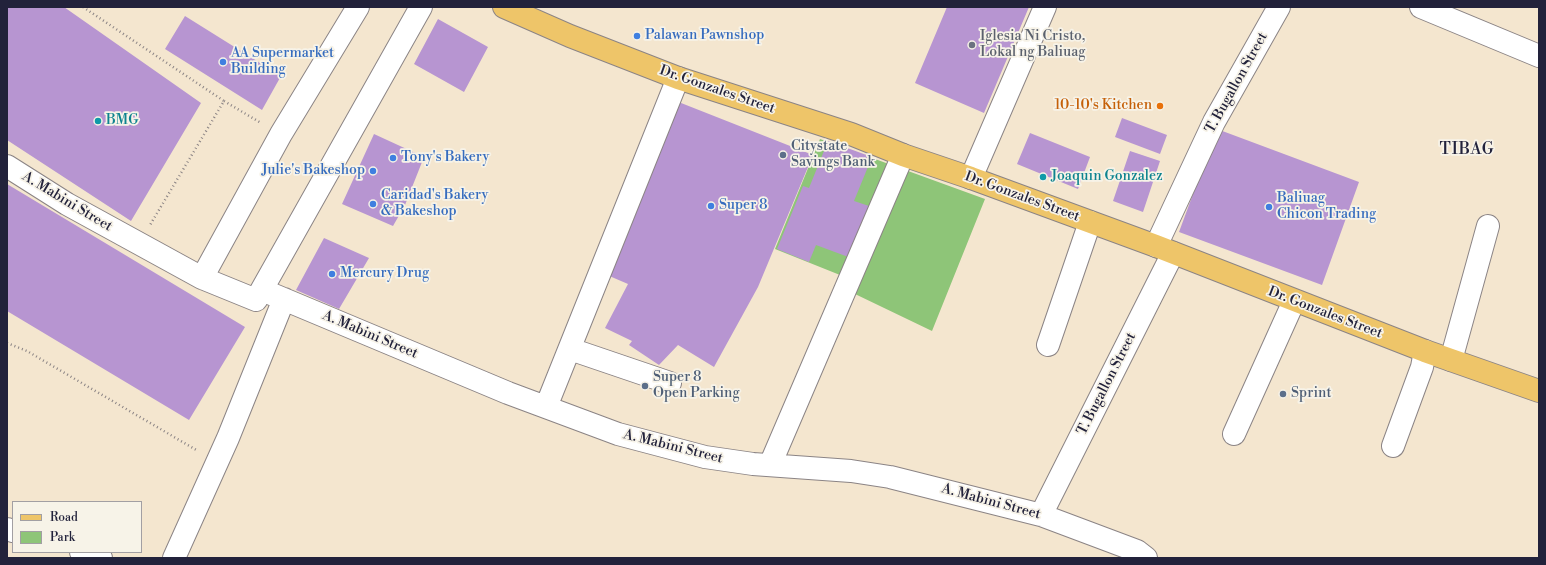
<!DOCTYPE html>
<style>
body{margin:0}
#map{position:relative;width:1546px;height:565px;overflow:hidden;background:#f4e6cf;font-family:"Libre Bodoni",serif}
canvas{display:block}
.frame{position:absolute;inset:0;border:8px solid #22223b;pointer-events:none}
.legend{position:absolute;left:12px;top:501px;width:130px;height:52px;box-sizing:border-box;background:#f7f3e8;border:1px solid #a29fa3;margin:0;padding:5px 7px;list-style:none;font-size:12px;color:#22223b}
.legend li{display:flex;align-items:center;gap:8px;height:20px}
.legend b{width:20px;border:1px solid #a29fa3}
</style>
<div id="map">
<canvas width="1546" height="565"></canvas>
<div class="frame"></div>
<ul class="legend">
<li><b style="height:5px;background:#eec569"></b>Road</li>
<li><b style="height:11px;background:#8ec578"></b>Park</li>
</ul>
</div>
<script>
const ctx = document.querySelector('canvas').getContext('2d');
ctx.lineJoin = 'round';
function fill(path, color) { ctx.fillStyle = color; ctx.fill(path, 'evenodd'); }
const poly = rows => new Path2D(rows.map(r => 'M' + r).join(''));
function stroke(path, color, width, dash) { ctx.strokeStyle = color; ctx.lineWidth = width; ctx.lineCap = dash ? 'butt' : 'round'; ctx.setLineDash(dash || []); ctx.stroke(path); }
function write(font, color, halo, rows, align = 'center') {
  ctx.font = font + ' "Libre Bodoni",serif'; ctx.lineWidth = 3.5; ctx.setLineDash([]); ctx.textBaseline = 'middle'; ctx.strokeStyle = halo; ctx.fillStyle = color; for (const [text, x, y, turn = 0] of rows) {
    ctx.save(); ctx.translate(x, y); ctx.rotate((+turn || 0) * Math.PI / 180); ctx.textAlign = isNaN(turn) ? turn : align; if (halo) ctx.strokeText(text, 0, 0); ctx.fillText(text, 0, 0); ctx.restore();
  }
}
const green = poly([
 [820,139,985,199,932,331,855,294,860,283,775,249]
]);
const building = poly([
 [7,7,64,7,201,103,131,221,7,140],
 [947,7,1029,7,984,113,915,83],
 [185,16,281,76,262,110,165,49],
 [438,19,488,47,464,92,414,64],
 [676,101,813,155,758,287,714,367,678,345,659,365,629,345,632,341,605,328,628,284,607,275],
 [1122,118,1167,135,1160,154,1115,137],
 [1217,129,1359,182,1322,285,1179,232],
 [1030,133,1090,157,1078,189,1017,164],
 [374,134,424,157,405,205,393,226,342,204],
 [828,141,872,157,854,201,869,206,851,258,816,245,809,262,777,249,803,186,809,188],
 [1130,151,1160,161,1143,212,1113,201],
 [7,184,245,327,189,420,7,311],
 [324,238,369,258,339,309,296,290]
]);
const path = poly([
 [83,7,224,101,150,225],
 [224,101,261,123],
 [7,343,27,351,198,451]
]);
const minor = poly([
 [1421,7,1539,56],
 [7,166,67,204,202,278,256,300,421,7],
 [971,178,1045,7],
 [1156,246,1214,122,1279,7],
 [202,278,281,134,358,7],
 [262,290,508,393,618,434,705,457,753,464,851,471,890,477,1041,515,1137,551,1146,558],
 [1048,345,1090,222],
 [570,349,670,383],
 [1451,360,1488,226],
 [546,407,678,78],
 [1234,434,1294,301],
 [1393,446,1422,367,1425,351],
 [770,465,903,155],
 [1041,515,1173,253],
 [7,529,13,531],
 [81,552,101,558],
 [174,558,228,438,284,299]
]);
const major = poly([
 [504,7,570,36,678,78,851,134,903,155,971,178,1156,246,1425,351,1539,391]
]);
const markers = [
 [637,36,4,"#3f7fe0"],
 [972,45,4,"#6b7280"],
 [223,62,4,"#3f7fe0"],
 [1160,106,4,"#e8710a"],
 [98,121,4,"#0f9aa8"],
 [783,155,4,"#5c6f8a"],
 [393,158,4,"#3f7fe0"],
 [373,171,4,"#3f7fe0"],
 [1043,177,4,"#0f9aa8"],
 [373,204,4,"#3f7fe0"],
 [711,206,4,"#3f7fe0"],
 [1269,207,4,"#3f7fe0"],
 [332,274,4,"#3f7fe0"],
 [645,386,4,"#5c6f8a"],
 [1283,394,4,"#5c6f8a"]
];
const shopNames = [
 ["Palawan Pawnshop",645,36],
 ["AA Supermarket",231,54],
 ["Building",231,70],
 ["Tony's Bakery",401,158],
 ["Julie's Bakeshop",365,171,"right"],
 ["Caridad's Bakery",381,196],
 ["& Bakeshop",381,212],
 ["Baliuag",1277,199],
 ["Chicon Trading",1277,215],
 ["Super 8",719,206],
 ["Mercury Drug",340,274]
];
const worshipNames = [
 ["Iglesia Ni Cristo,",980,37],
 ["Lokal ng Baliuag",980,53]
];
const streetNames = [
 ["T. Bugallon Street",1237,83,-61],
 ["Dr. Gonzales Street",717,90,19],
 ["Dr. Gonzales Street",1022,197,20],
 ["A. Mabini Street",67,202,31],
 ["Dr. Gonzales Street",1325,313,21],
 ["A. Mabini Street",370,335,23],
 ["T. Bugallon Street",1107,384,-63],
 ["A. Mabini Street",673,447,14],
 ["A. Mabini Street",991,502,15]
];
const foodNames = [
 ["10-10's Kitchen",1152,106]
];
const cultureNames = [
 ["BMG",106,121],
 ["Joaquin Gonzalez",1051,177]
];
const serviceNames = [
 ["Citystate",791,147],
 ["Savings Bank",791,163],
 ["Super 8",653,378],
 ["Open Parking",653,394],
 ["Sprint",1291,394]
];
const quarterNames = [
 ["TIBAG",1467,150]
];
fill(green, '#8ec578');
fill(building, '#b795d1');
stroke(minor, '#8b8485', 24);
stroke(major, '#8b8485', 24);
stroke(path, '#8b8485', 2.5, [1, 3]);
stroke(minor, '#fff', 22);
stroke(major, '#eec569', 22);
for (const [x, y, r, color] of markers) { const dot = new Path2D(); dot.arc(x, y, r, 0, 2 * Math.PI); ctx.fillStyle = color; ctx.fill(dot); stroke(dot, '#f7f3e8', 1.5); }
write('14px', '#366cbe', '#f7f3e8', shopNames, 'left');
write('14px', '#5b616d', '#f7f3e8', worshipNames, 'left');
write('14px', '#22223b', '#f7f3e8', streetNames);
write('14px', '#c56008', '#f7f3e8', foodNames, 'right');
write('14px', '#0d838f', '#f7f3e8', cultureNames, 'left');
write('14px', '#4e5e75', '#f7f3e8', serviceNames, 'left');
ctx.letterSpacing = '1px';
write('16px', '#22223b', '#f7f3e8', quarterNames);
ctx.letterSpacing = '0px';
</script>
